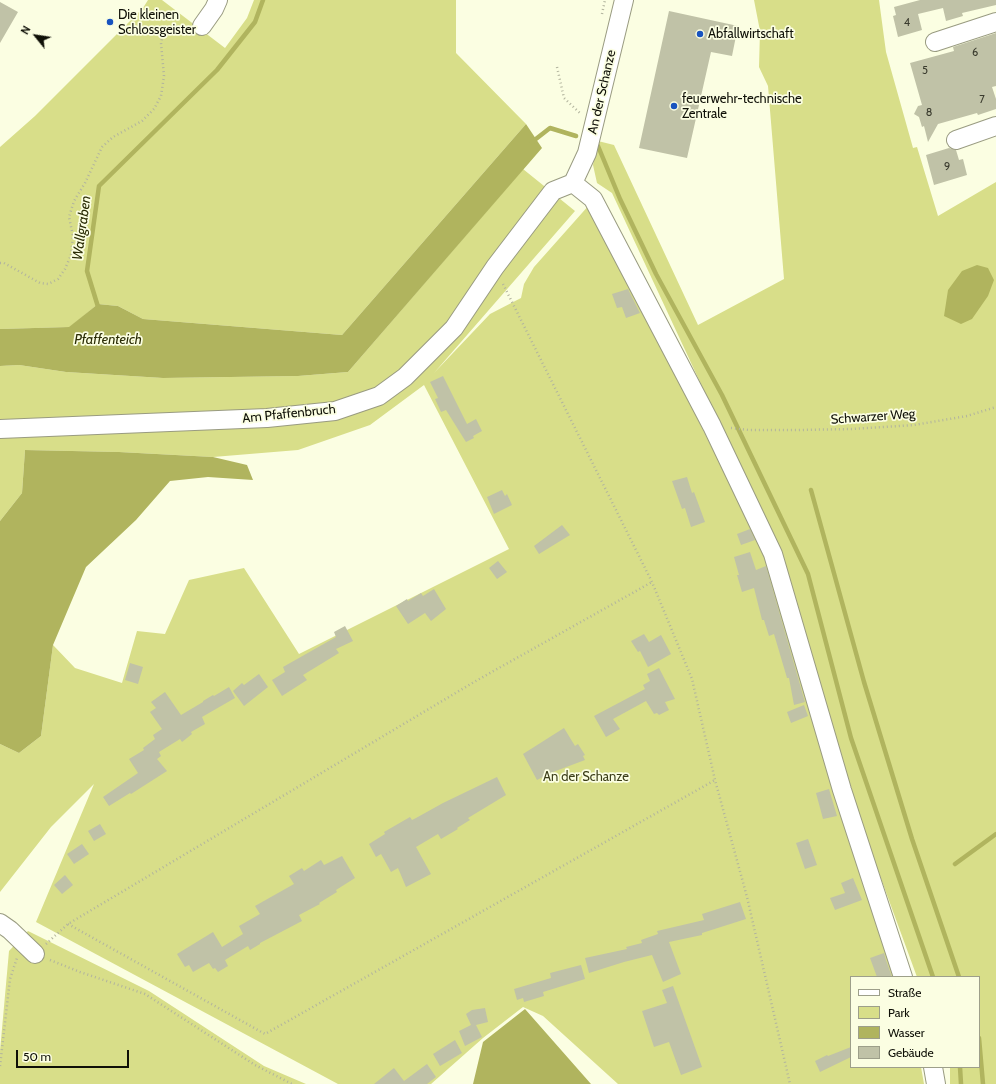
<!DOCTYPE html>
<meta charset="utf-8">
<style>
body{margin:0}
#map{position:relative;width:996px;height:1084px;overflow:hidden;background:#fbfee2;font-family:Cabin,sans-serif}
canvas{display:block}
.legend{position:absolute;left:850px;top:976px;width:130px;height:92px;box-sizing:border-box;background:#fbfee2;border:1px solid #9d9f8a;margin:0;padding:5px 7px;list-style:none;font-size:12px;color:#0f1007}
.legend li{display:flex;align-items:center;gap:8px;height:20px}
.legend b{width:20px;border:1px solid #9d9f8a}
.north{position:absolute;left:16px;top:16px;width:40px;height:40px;-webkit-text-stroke:3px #fbfee2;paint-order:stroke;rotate:300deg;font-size:11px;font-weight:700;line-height:16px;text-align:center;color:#0f1007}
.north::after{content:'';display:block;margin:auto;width:14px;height:18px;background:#0f1007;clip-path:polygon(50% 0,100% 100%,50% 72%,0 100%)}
.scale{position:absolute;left:16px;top:1050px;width:113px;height:18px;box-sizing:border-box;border:2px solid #0f1007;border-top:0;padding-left:5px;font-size:12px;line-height:14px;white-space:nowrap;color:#0f1007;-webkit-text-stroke:3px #fbfee2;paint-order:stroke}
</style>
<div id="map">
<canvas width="996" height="1084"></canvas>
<ul class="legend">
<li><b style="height:5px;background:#fff"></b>Straße</li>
<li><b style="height:11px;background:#d8de89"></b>Park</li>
<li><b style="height:11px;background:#b0b45e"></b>Wasser</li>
<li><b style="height:11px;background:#c0c2a7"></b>Gebäude</li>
</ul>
<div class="north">N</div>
<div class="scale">50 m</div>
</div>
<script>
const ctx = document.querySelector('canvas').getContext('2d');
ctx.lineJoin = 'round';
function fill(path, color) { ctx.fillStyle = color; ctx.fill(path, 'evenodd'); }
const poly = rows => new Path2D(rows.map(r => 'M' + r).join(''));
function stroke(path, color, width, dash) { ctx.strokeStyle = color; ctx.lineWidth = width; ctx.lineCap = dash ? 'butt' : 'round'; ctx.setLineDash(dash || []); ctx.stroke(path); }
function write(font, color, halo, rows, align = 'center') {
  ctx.font = font + ' Cabin,sans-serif'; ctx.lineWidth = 3.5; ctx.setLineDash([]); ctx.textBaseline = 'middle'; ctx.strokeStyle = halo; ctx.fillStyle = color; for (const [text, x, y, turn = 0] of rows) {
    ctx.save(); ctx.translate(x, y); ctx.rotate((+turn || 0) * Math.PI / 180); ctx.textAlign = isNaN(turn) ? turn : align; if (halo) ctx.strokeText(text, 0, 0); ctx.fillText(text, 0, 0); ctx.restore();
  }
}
const green = poly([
 [148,0,162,0,225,48,247,18,254,0,456,0,456,53,526,124,342,335,143,319,118,306,98,304,70,327,0,329,0,147,35,116,143,8],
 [754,0,879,0,886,52,913,148,917,147,938,216,996,182,996,1084,950,1084,950,1067,979,1067,979,977,917,977,868,843,780,554,612,193,597,183,593,165,598,141,614,145,698,325,784,279,768,86,759,67,760,31],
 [523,169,575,211,434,373,490,314,521,298,524,284,534,267,590,204,631,284,768,561,899,977,851,977,851,1067,921,1067,924,1084,618,1084,543,1016,523,1007,483,1038,431,1084,338,1084,36,922,94,784,51,827,0,892,0,744,19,753,41,736,53,645,75,668,122,683,137,631,165,634,189,580,244,568,299,654,509,549,424,385,370,425,298,450,213,457,119,452,25,450,22,493,0,521,0,366,19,365,66,372,163,378,298,376,348,372],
 [28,931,149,991,264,1066,306,1084,0,1084,0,1051,9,951]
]);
const water = poly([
 [526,124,542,148,348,372,298,376,163,378,66,372,19,365,0,366,0,329,69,327,98,304,118,306,143,319,342,335],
 [977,265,988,268,994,280,988,296,972,319,961,324,944,316,948,290,962,271],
 [25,450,119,452,213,457,247,465,253,480,208,477,170,481,136,520,86,567,53,645,41,736,19,753,0,744,0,521,22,493],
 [525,1009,591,1084,473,1084,483,1042]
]);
const stream = poly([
 [532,142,550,128,576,136],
 [598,146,620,199,656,274,722,395,808,574,851,738,933,977],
 [99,310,87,271,99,186,217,70,255,22,263,0],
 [811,490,864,682,912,839,959,977],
 [955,864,996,834],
 [979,1038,983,1084],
 [960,1067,961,1084]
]);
const building = poly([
 [920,0,996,0,996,5,962,13,963,16,946,21,943,8,918,14,922,30,898,37,893,16,896,15,894,7],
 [0,2,18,12,0,43],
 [669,11,738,26,732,56,711,52,687,158,639,148],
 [996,33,996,86,992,87,996,99,996,109,978,115,977,113,938,124,928,142,924,126,922,127,919,117,914,114,918,106,922,105,910,63,954,51,953,47],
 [949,148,956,150,959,160,963,159,967,175,934,185,926,155],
 [628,289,640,313,626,318,622,307,617,308,612,294],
 [443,376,467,424,476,419,482,431,473,436,474,438,466,442,446,410,441,412,435,399,438,398,430,382],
 [687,477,692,493,694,492,705,522,691,527,685,508,682,509,672,481],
 [502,490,505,496,507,494,512,505,494,514,487,497],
 [562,525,570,535,539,554,534,546],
 [750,529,755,540,741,545,737,534],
 [750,552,756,570,766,566,805,702,794,705,789,678,787,678,774,634,769,636,764,620,762,620,754,588,742,592,737,575,739,575,734,557],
 [498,561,507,572,497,579,489,568],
 [434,589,446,609,431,621,425,613,408,624,396,606,407,599,408,601,421,593,423,596],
 [345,626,353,641,336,649,339,653,303,675,307,680,282,696,272,680,285,672,283,667,336,637,334,632],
 [644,634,649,642,661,635,671,654,648,667,640,651,638,652,631,641],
 [130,663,143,667,138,684,125,680],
 [659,668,675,699,665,702,669,710,659,715,657,713,654,714,646,701,613,719,620,729,606,737,594,716,645,689,643,685,650,681,647,674],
 [259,674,268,687,244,706,233,691,242,683,244,685],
 [229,687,235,698,202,717,205,724,191,732,192,734,182,742,180,739,159,752,161,756,157,759,167,771,131,794,130,793,109,806,103,797,138,773,129,759,144,750,143,748,155,739,153,735,162,729,150,712,156,708,151,702,165,692,181,715,203,702,203,701,213,695,214,696],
 [804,705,808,716,791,723,787,712],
 [564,728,575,746,578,744,585,755,583,756,585,760,553,772,537,780,523,754],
 [497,777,506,795,468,818,470,820,457,828,458,829,441,839,438,834,416,847,431,874,406,887,398,868,391,872,381,854,376,857,369,844,385,834,384,832,410,817,412,820,416,818,443,803],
 [829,789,837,816,823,819,816,793],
 [100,824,106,834,94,841,88,831],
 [808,839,817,865,805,869,796,843],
 [82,844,89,854,74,864,67,854],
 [342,856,355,878,336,890,337,892,319,903,320,904,299,915,302,921,260,943,260,944,250,950,248,946,225,960,228,966,218,972,215,968,213,969,209,963,193,972,189,965,185,967,177,954,213,932,222,947,243,934,239,926,260,914,255,906,294,884,289,876,302,868,304,871,321,860,324,865],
 [65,875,73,885,62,894,54,885],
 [853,878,862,900,835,910,830,898,845,893,841,883],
 [740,902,746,919,702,933,702,935,669,942,681,974,663,982,652,955,624,962,589,973,585,958,627,949,626,947,642,943,641,940,658,934,657,931,704,920,702,914],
 [884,953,886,960,892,977,877,977,870,958],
 [581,965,585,979,543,992,544,996,524,1002,523,998,517,1000,514,989,551,978,550,973],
 [673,986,702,1067,681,1075,669,1042,654,1047,642,1011,667,1003,662,990],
 [485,1008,488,1022,476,1025,482,1037,465,1046,459,1031,471,1025,466,1014,472,1010],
 [455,1040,462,1053,440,1066,433,1054],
 [851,1047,851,1057,820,1072,815,1061,827,1055,828,1056],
 [427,1064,436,1077,427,1084,374,1084,394,1068,404,1081]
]);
const path = poly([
 [602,14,605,0],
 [557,67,564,98,581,114],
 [0,263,4,263,40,283,48,284,58,279,65,269,71,255,73,236,69,217,74,201,85,183,102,147,113,137,142,121,154,109,161,96,164,76,161,43,163,33,168,29,186,30],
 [503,284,652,582,692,679,715,780,747,897,790,1084],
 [731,428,749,430,798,430,852,429,914,425,967,416,996,407],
 [68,924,265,1034,715,780],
 [46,944,68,924,474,682,652,582],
 [50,960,80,972,145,994,255,1065,292,1084],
 [0,1066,10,979,17,958]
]);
const minor = poly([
 [202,26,214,9,218,0],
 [935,42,996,22],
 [956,140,996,126],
 [573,183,593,199,712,426,773,554,842,790,903,977],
 [573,183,587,153,624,0],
 [0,429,267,418,335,411,379,396,405,377,454,328,495,267,553,191,573,183],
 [0,923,10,930,35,954],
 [933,1067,936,1084]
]);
const markers = [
 [110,22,4,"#1853bf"],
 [700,34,4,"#1853bf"],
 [674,106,4,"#1853bf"]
];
const numberNames = [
 ["4",907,23],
 ["6",975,53],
 ["5",925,71],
 ["7",982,100],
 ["8",929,113],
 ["9",947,167]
];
const poiNames = [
 ["Die kleinen",118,15],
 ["Schlossgeister",118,30],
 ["Abfallwirtschaft",708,34],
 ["feuerwehr-technische",682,99],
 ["Zentrale",682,114]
];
const streetNames = [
 ["An der Schanze",602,92,-77],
 ["Am Pfaffenbruch",289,414,-6],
 ["Schwarzer Weg",873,417,-4]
];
const parkNames = [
 ["An der Schanze",586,777]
];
const waterNames = [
 ["Wallgraben",82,228,-82],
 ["Pfaffenteich",108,340]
];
fill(green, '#d8de89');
fill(water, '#b0b45e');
stroke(stream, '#b0b45e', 4.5);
fill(building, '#c0c2a7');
stroke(minor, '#999b81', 20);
stroke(path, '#b2b49e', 2.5, [1, 3]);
stroke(minor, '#fff', 18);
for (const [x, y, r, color] of markers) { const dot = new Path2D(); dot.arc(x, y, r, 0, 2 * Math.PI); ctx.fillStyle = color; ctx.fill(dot); stroke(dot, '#fbfee2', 1.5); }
write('11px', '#3b3c2f', null, numberNames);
write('13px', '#0f1007', '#fbfee2', poiNames, 'left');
write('13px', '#0f1007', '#fbfee2', streetNames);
write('13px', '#3b3d18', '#fbfee2', parkNames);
write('italic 14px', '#2a2c05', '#fbfee2', waterNames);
</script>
